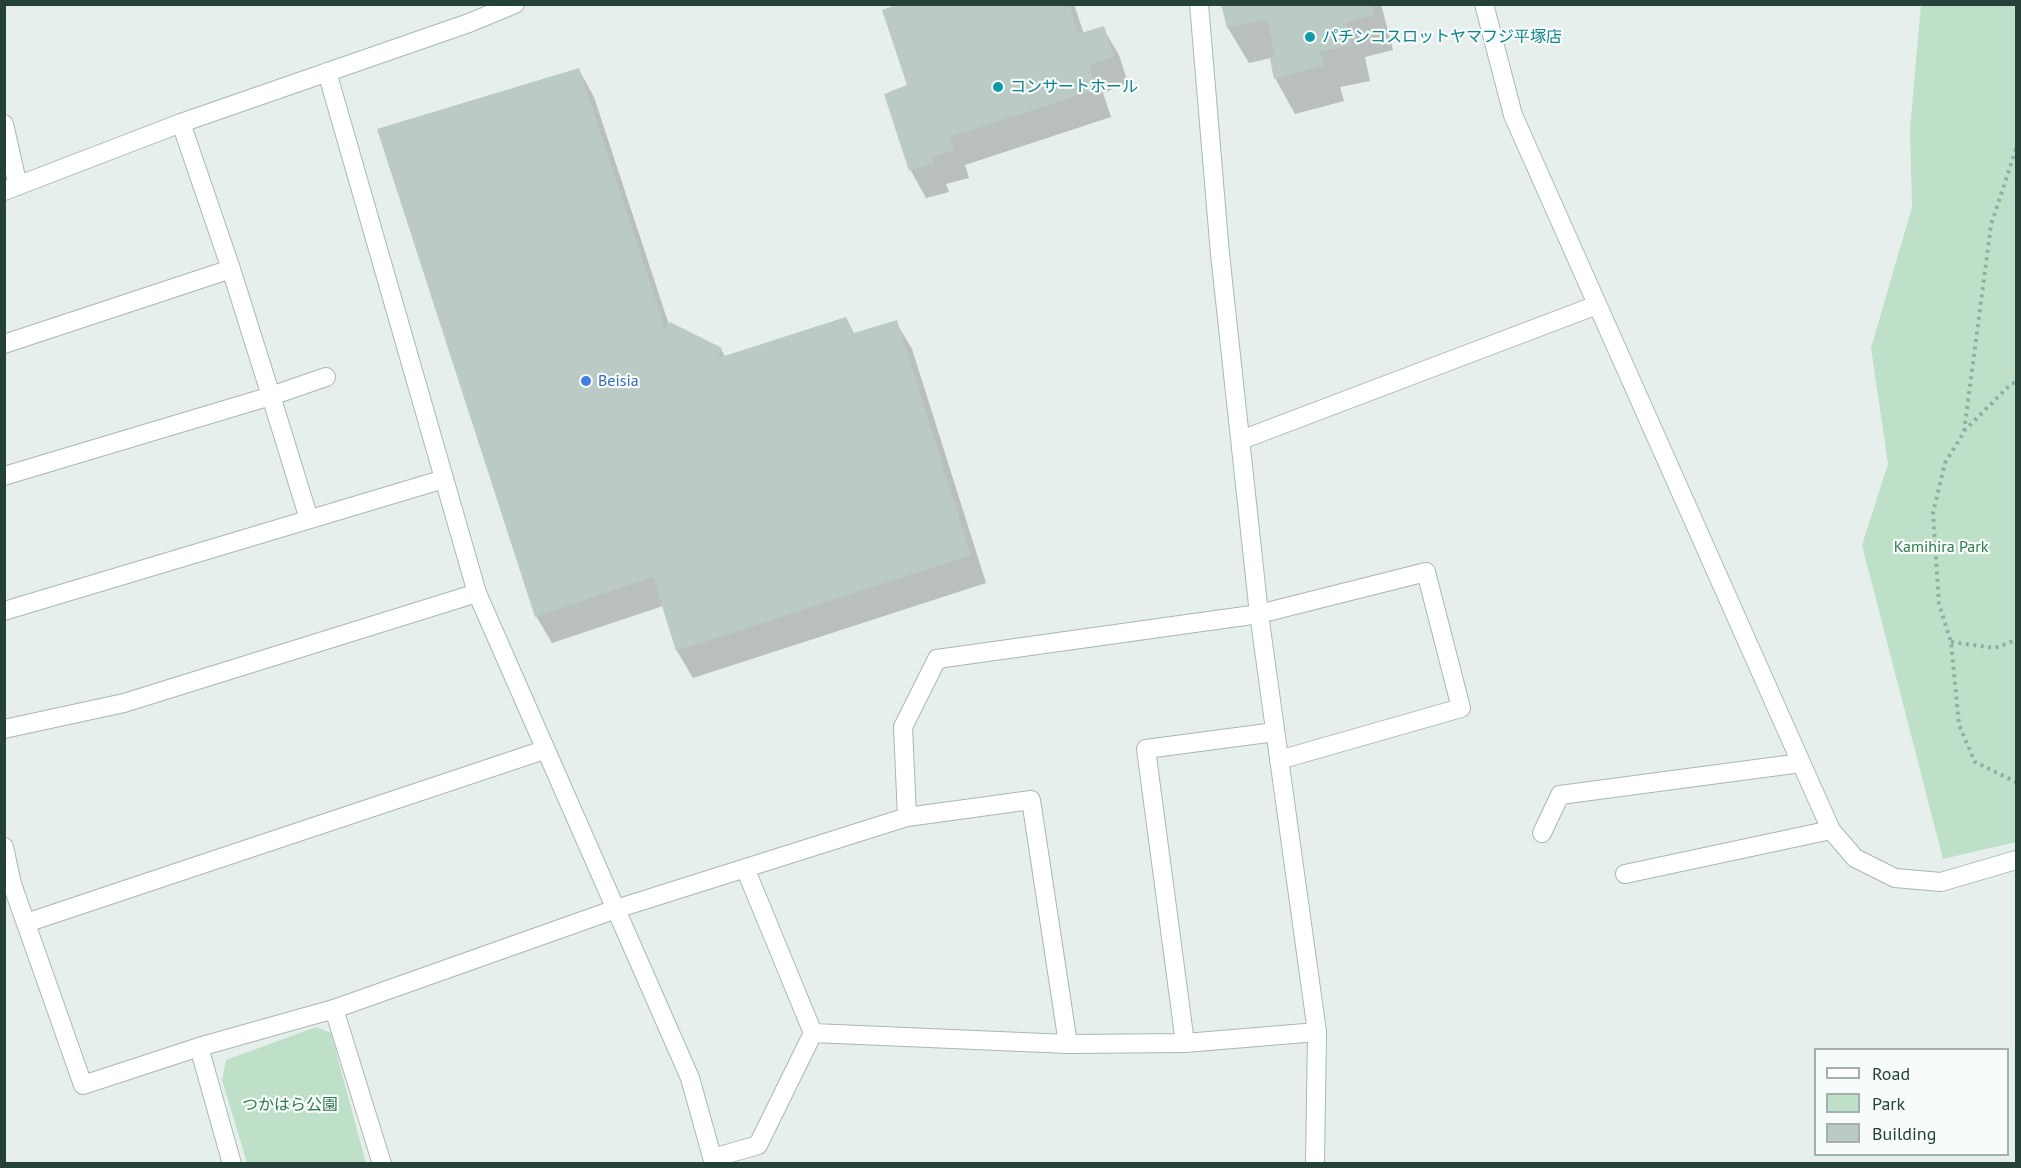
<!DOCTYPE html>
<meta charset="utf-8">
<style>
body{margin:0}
#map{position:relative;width:2021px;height:1168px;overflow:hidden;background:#e6efeb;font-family:"PT Sans",sans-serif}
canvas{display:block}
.frame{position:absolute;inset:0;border:6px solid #24423a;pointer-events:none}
.legend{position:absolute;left:1814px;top:1048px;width:195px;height:108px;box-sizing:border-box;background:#f7fbf9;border:2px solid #a3b1ad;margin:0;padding:8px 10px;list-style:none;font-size:18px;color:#24423a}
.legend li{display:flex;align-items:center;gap:12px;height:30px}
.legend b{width:30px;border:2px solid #a3b1ad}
</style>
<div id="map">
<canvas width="2021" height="1168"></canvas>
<div class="frame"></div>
<ul class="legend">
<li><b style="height:8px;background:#fff"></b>Road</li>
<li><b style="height:16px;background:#bfe0c8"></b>Park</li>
<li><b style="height:16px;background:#bbcac4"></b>Building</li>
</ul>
</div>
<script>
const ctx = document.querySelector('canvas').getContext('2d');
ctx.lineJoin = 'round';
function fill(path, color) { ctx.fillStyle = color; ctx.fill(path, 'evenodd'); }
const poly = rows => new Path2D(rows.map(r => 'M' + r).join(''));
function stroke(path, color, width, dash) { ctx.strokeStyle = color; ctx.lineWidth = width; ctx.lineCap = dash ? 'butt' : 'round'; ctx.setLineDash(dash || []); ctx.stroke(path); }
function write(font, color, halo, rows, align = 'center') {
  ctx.font = font + ' "PT Sans","Noto Sans JP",sans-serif'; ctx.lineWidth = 4.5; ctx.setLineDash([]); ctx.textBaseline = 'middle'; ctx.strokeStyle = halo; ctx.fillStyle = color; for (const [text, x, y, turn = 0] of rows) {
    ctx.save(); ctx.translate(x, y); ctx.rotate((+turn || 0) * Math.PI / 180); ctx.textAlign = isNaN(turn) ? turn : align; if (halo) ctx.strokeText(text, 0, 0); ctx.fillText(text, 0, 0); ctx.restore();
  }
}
const green = poly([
 [1921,5,2016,5,2016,842,1943,859,1862,545,1888,464,1871,348,1912,207,1910,129],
 [316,1027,331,1033,366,1163,247,1163,222,1080,226,1060]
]);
const shadow = poly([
 [904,4,1074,4,1084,34,1103,28,1119,55,1128,83,1103,93,1111,117,965,165,969,178,946,184,949,192,926,198,911,171,886,94,908,86],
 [1222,4,1381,4,1393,50,1365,57,1370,81,1340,87,1344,101,1295,114,1275,78,1271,58,1249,63,1228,28],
 [579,70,594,97,669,325,721,349,725,357,855,334,896,322,912,349,986,583,693,678,677,651,663,606,552,643,536,616]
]);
const building = poly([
 [899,4,1069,4,1078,34,1104,26,1114,56,1089,65,1097,89,950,137,955,150,932,157,934,164,909,171,884,94,907,85,882,10],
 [1221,4,1371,4,1374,15,1346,22,1351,45,1320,52,1324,65,1274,79,1270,59,1275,57,1267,19,1227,28],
 [579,68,665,328,670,322,722,348,718,358,846,317,854,333,897,320,971,555,676,651,653,577,535,617,377,129]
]);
const path = poly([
 [2016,149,1991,225,1964,432,1945,463,1933,513,1939,604,1951,642,1959,725,1975,762,2016,782],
 [1964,431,2011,384,2016,382],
 [1951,642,1995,648,2016,640]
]);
const street = poly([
 [1484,4,1513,115,1831,830,1855,858,1895,878,1941,882,2016,860],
 [4,124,18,186],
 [4,344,231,269],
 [1241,440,1597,305],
 [4,476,271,396,231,269,181,123],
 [309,519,271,396,326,377],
 [4,611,444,479],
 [4,729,124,703,477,593],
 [907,817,903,727,937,659,1259,614,1426,572,1461,708,1279,760],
 [1542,833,1560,795,1801,763],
 [4,847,12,884,83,1085,199,1047,334,1009,616,909,907,817,1031,800,1068,1044],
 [1625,874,1831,830],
 [26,923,544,750],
 [334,1009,382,1164],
 [813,1033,1068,1044,1185,1043,1317,1032],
 [1185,1043,1146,749,1275,732],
 [199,1047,232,1164],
 [713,1158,758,1145,813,1033,745,868]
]);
const secondary = poly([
 [1199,4,1220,254,1259,614,1317,1032,1315,1164],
 [327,72,477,593,690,1078,714,1164],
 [4,191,181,123,469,23,515,4]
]);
const markers = [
 [1310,37,6,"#0f9aa8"],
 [998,87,6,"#0f9aa8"],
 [586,381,6,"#3f7fe0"]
];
const cultureNames = [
 ["パチンコスロットヤマフジ平塚店",1322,37],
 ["コンサートホール",1010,87]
];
const shopNames = [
 ["Beisia",598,381]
];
const parkNames = [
 ["Kamihira Park",1941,547],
 ["つかはら公園",290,1105]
];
fill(green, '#bfe0c8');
fill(shadow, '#0003');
fill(building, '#bbcac4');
stroke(street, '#a8b8b2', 20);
stroke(secondary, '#a4bbb3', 20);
stroke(path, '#86b3a5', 4, [3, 4.5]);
stroke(street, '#fff', 18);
stroke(secondary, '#fff', 18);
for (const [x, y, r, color] of markers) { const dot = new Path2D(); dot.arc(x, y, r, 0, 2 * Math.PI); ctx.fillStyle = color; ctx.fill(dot); stroke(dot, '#f7fbf9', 2); }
write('16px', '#0d838f', '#f7fbf9', cultureNames, 'left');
write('16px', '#366cbe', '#f7fbf9', shopNames, 'left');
write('16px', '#2d7a4b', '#f7fbf9', parkNames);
</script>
